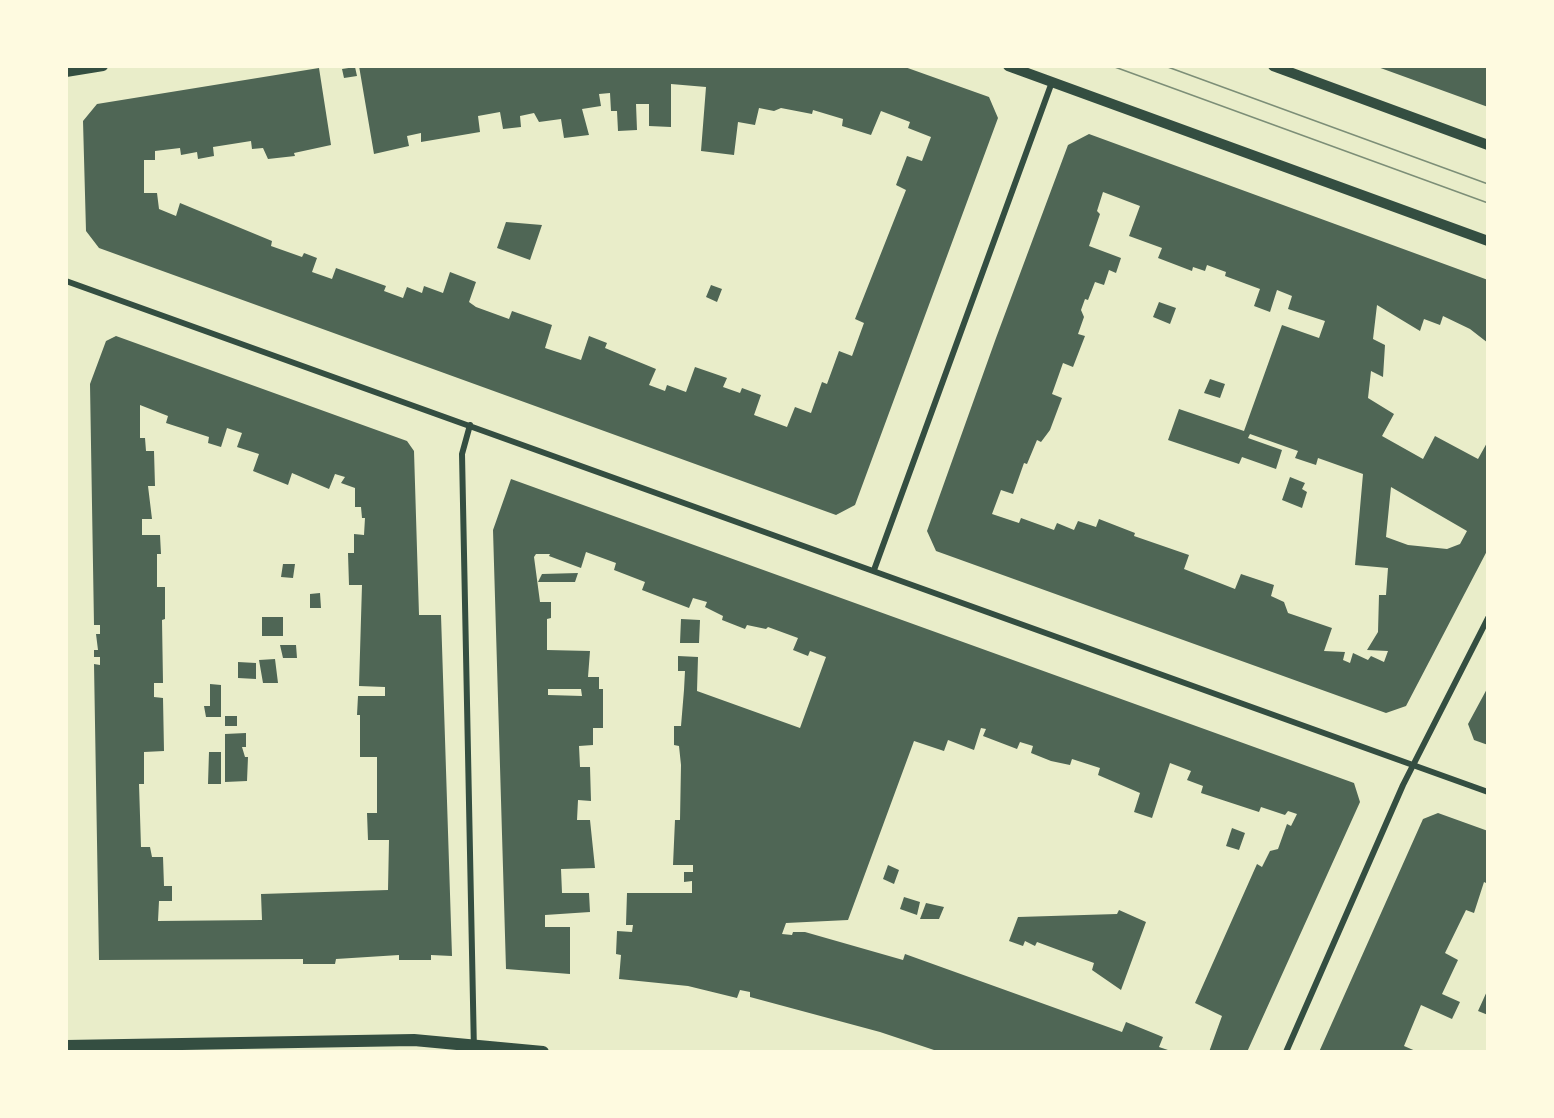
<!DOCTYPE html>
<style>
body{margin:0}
#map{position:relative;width:1554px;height:1118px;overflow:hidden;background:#e9edc9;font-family:Rubik,sans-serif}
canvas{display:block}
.frame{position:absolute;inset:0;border:68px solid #fefae0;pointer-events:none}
</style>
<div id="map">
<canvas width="1554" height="1118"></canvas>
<div class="frame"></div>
</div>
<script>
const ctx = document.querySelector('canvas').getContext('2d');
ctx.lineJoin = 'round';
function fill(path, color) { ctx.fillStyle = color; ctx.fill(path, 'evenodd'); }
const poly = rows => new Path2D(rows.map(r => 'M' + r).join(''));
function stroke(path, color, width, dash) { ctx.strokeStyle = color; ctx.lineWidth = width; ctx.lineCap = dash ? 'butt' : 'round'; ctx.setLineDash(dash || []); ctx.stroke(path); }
const building = poly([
 [359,66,902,66,989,97,998,118,855,505,836,515,99,248,86,231,83,121,97,104,319,68,331,145,294,153,295,156,268,159,263,148,252,149,251,141,213,147,214,156,198,159,197,152,181,155,180,148,155,151,155,160,144,160,144,193,157,193,159,209,176,216,180,203,272,241,271,246,302,257,304,253,317,258,312,272,332,279,336,268,386,286,384,291,403,298,407,287,422,293,424,286,443,293,450,272,476,282,469,302,476,307,509,319,512,311,552,325,545,348,581,360,589,336,607,343,605,348,656,369,649,385,665,391,667,385,686,392,695,367,727,378,723,387,740,393,742,388,761,395,754,415,787,427,795,407,811,413,822,382,827,384,839,351,852,356,864,323,855,319,906,190,896,185,907,156,922,161,931,137,908,128,910,122,881,111,871,135,842,126,843,119,813,110,812,114,781,108,774,111,759,108,755,125,738,122,734,155,701,151,706,87,671,84,671,127,649,126,649,104,636,104,637,130,618,131,617,111,611,111,610,93,599,94,601,106,582,109,589,135,564,138,561,119,539,122,534,113,520,116,521,127,503,129,500,112,478,116,480,132,421,142,421,133,407,136,409,146,374,154],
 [1375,66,1488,66,1488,107],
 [355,67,357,76,344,78,342,69],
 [1089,134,1488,280,1488,343,1470,329,1443,316,1440,325,1424,319,1420,331,1377,305,1373,339,1385,345,1383,377,1371,371,1368,398,1394,414,1382,436,1423,459,1435,436,1478,459,1488,441,1488,549,1406,706,1386,713,936,551,927,531,996,338,1068,145],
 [1103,192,1140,206,1129,236,1162,248,1158,258,1192,271,1193,267,1205,271,1207,265,1226,272,1225,276,1260,289,1254,306,1270,312,1277,290,1292,296,1288,309,1325,321,1319,338,1282,325,1244,431,1179,409,1168,440,1239,464,1242,457,1276,469,1282,450,1248,438,1250,434,1298,451,1295,458,1316,465,1318,458,1363,474,1355,565,1388,568,1386,595,1379,595,1378,632,1367,650,1388,651,1384,662,1371,656,1368,660,1353,653,1350,663,1343,660,1345,652,1324,651,1332,628,1288,613,1284,602,1271,596,1274,585,1241,574,1235,589,1184,569,1189,555,1134,536,1135,533,1099,519,1096,527,1078,521,1074,530,1057,523,1054,530,1021,518,1019,523,992,514,1001,490,1013,494,1024,463,1027,464,1037,440,1041,442,1050,430,1062,398,1052,394,1063,363,1073,367,1085,336,1078,334,1084,317,1081,310,1085,299,1088,300,1095,282,1104,285,1109,270,1116,273,1121,258,1089,246,1100,214,1097,211],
 [1391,487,1467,531,1460,544,1447,549,1408,545,1386,537],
 [506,222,542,225,530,260,497,248],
 [711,285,722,289,717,302,706,297],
 [1159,302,1176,308,1170,324,1153,317],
 [116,336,407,441,414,451,419,615,441,615,452,956,431,955,431,960,399,960,399,955,336,959,335,964,303,964,303,959,99,960,94,664,100,665,100,657,94,657,94,650,98,650,96,634,100,634,100,625,94,625,90,384,106,341],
 [140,405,168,416,166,423,209,437,208,443,221,447,227,428,242,433,237,447,259,454,253,471,288,485,292,473,329,489,335,474,345,477,341,483,355,488,355,507,361,507,362,518,365,518,364,535,354,534,354,553,348,553,349,585,362,585,359,686,385,687,385,696,358,696,357,715,360,715,360,757,377,757,377,813,367,813,368,840,389,840,388,890,261,894,262,920,158,921,159,901,172,901,172,886,164,886,163,857,152,857,150,847,141,847,139,784,144,784,144,752,164,751,163,698,154,697,154,683,163,683,162,620,165,619,165,587,157,587,157,554,161,554,160,535,142,535,142,519,152,519,148,486,155,486,154,451,146,451,145,438,140,438],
 [1210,379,1225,384,1220,398,1204,393],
 [1290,477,1305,483,1302,489,1307,492,1302,508,1282,500],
 [511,479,1354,783,1360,802,1247,1052,1209,1052,1222,1016,1195,1003,1257,864,1262,867,1270,851,1278,849,1287,824,1291,826,1297,814,1288,811,1285,815,1261,807,1259,812,1201,793,1203,786,1187,780,1191,771,1170,763,1152,818,1134,812,1140,793,1098,775,1100,768,1072,759,1070,765,1051,761,1031,753,1033,746,1020,742,1017,749,983,736,986,729,981,728,974,750,948,740,944,751,914,741,848,920,786,923,782,934,792,935,793,932,805,932,903,960,905,954,1122,1032,1126,1022,1163,1037,1159,1047,1174,1052,940,1052,880,1032,750,997,750,992,740,990,737,998,688,986,619,979,621,955,616,954,617,931,632,932,633,925,626,925,627,893,692,893,692,881,684,882,684,872,693,872,693,865,673,865,675,820,680,820,681,765,679,746,674,745,674,726,681,726,684,690,685,671,678,671,678,656,698,657,697,691,800,728,826,657,810,651,808,656,793,650,798,638,768,627,766,629,747,625,745,629,722,620,723,616,705,607,707,602,693,598,689,608,642,590,645,582,614,570,616,563,586,552,581,568,549,556,550,554,536,554,534,557,540,602,551,602,551,618,547,619,547,650,590,651,588,677,599,677,599,689,603,689,603,728,593,728,593,745,579,746,580,767,590,767,591,801,578,800,577,820,590,820,595,868,561,869,562,893,589,893,590,912,545,915,545,927,570,927,570,974,506,969,493,530],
 [548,689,581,689,582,696,548,695],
 [283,564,295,564,293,578,281,577],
 [578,573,575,582,538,582,542,574],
 [320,593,321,608,310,608,310,594],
 [262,617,283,617,283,636,262,636],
 [681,619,700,620,699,643,680,643],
 [280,645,296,645,297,658,283,658],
 [275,659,278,683,263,683,259,660],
 [238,662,256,663,256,679,238,678],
 [210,684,221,685,221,717,206,717,204,706,210,706],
 [1488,687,1488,745,1474,740,1468,724],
 [225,716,237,716,237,726,225,726],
 [246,733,246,747,242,747,245,757,248,757,247,781,225,782,225,734],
 [209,752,221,752,221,784,208,784],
 [1438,813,1488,831,1488,884,1484,882,1474,913,1466,910,1445,953,1458,960,1442,994,1460,1002,1452,1019,1421,1005,1404,1046,1418,1052,1319,1052,1423,819],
 [1232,828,1245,833,1239,850,1226,846],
 [888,865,899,870,894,884,883,879],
 [904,897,920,902,917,915,900,909],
 [926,903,944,907,939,919,920,919],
 [1119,910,1146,922,1121,990,1092,970,1094,963,1037,942,1035,946,1025,941,1023,946,1009,941,1018,917,1117,914],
 [1488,989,1488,1015,1478,1011]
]);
const minor = poly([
 [66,281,1488,792],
 [470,425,462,454,474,1052],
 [874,570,1052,82],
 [1286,1052,1403,785,1488,618]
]);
const tertiary = poly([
 [1008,66,1488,241],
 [1273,66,1488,145],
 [66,72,103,66]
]);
const secondary = poly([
 [66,1046,414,1040,543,1052]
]);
const tram = poly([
 [1112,66,1488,203],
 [1165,66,1488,184]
]);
fill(building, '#4f6655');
stroke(minor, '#344e41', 6);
stroke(tertiary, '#344e41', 10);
stroke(secondary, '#344e41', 12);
stroke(tram, '#7c8e77', 1.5);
</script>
